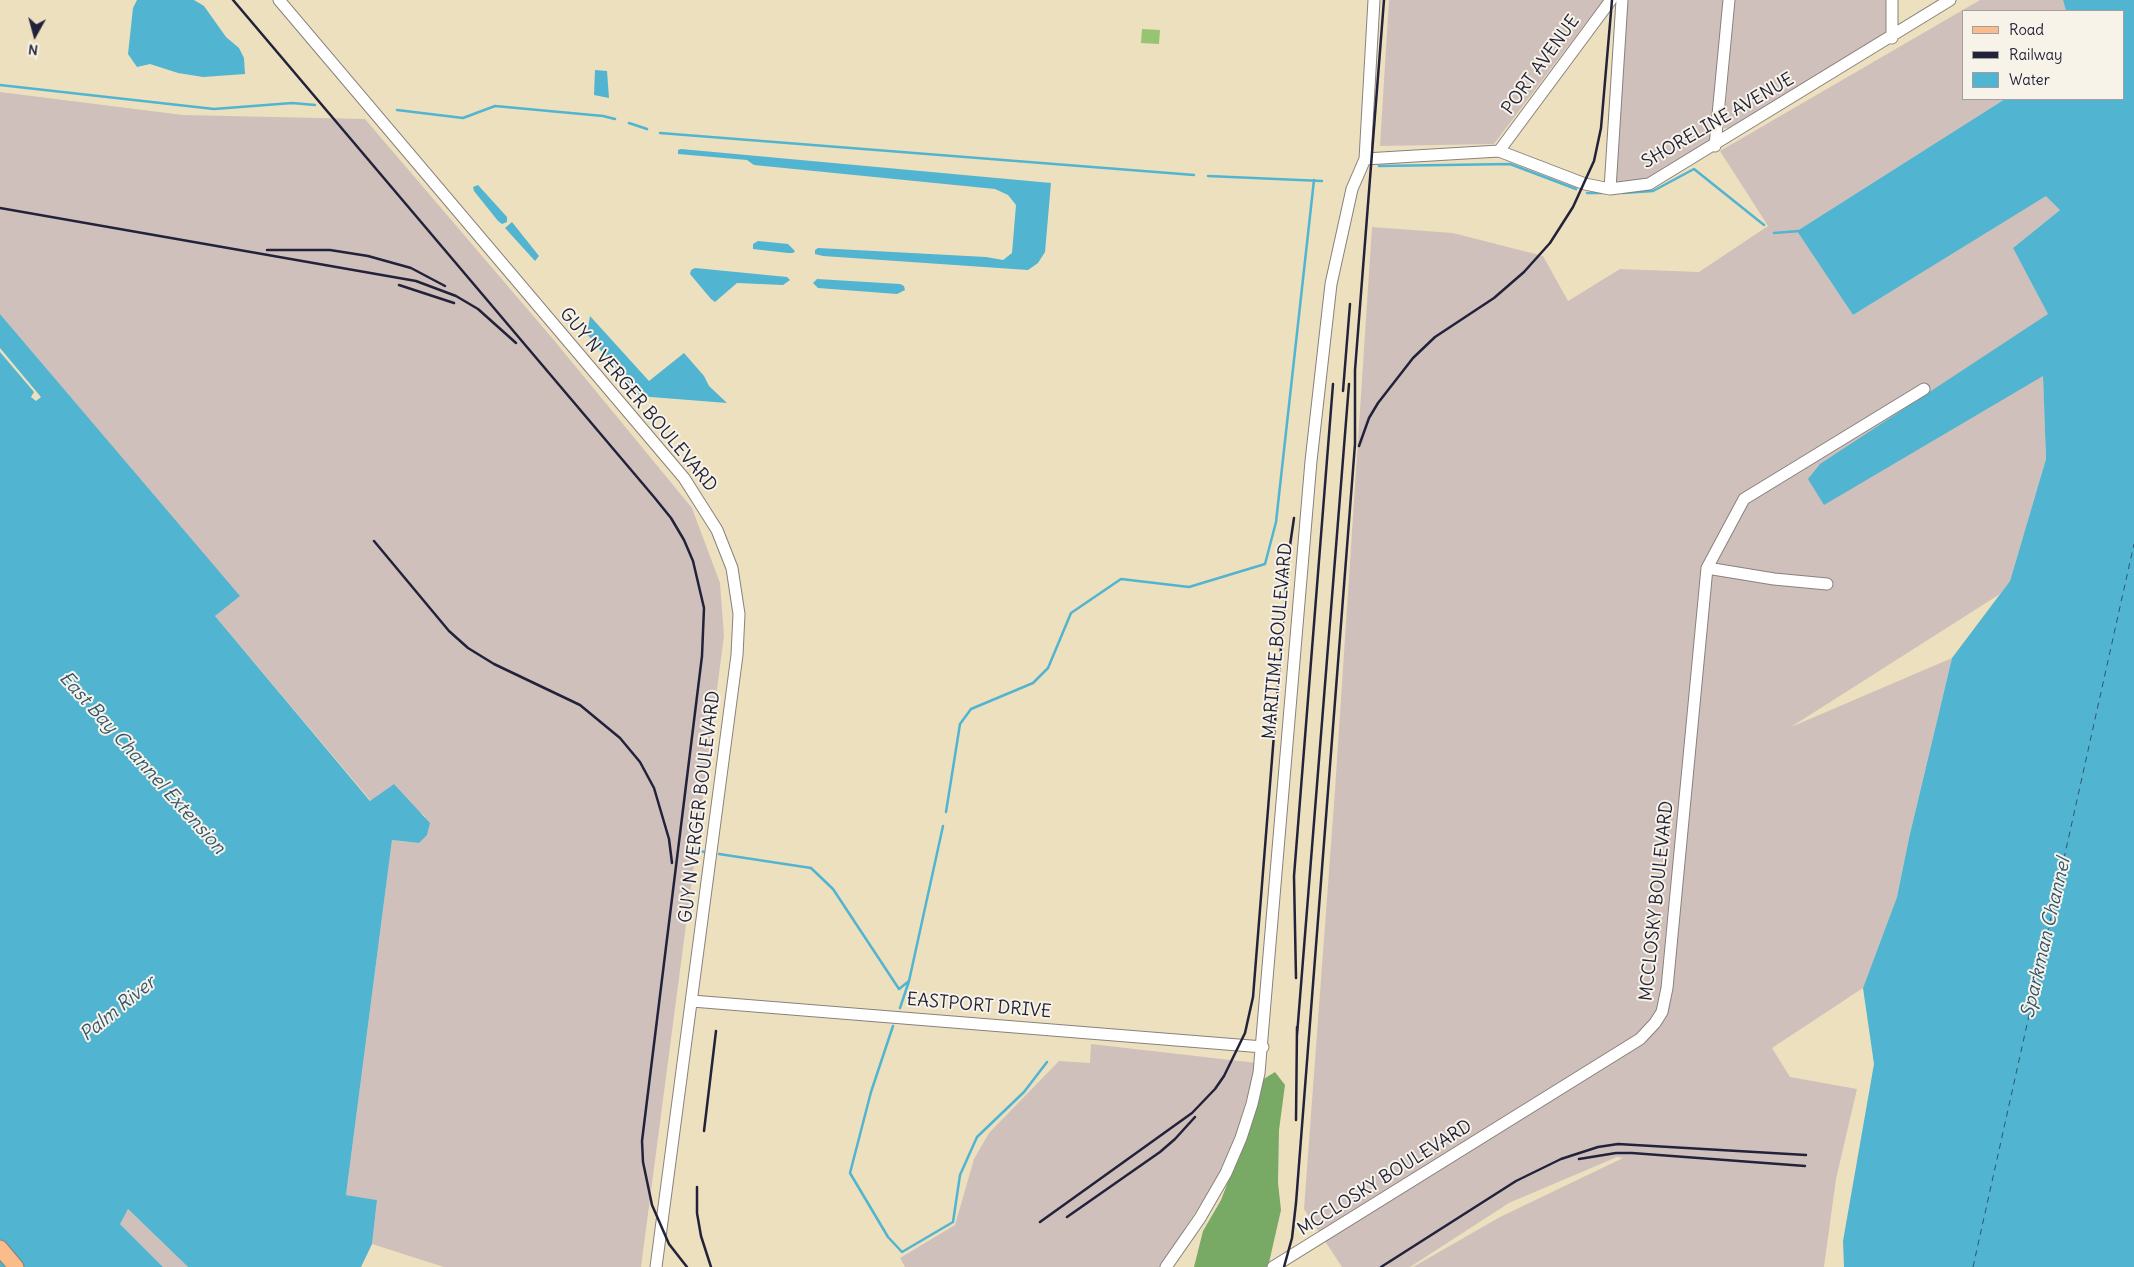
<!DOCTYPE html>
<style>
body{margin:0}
#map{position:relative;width:2134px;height:1267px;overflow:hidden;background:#ede0bf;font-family:Delius,sans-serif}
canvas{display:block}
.legend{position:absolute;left:1962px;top:10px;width:162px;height:90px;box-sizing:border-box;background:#f7f3e8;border:1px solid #a29fa3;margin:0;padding:6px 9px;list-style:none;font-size:15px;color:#22223b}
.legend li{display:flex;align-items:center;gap:10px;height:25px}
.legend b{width:25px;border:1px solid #a29fa3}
.north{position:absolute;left:10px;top:10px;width:50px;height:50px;-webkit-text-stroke:4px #f7f3e8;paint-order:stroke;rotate:187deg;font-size:14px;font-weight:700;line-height:20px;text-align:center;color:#22223b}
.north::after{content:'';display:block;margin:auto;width:18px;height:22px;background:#22223b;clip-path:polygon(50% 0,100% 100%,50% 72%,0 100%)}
</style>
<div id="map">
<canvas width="2134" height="1267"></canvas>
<ul class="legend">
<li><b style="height:6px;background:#f9bc8a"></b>Road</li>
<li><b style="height:6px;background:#22223b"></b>Railway</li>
<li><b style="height:14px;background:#51b4d0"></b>Water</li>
</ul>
<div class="north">N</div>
</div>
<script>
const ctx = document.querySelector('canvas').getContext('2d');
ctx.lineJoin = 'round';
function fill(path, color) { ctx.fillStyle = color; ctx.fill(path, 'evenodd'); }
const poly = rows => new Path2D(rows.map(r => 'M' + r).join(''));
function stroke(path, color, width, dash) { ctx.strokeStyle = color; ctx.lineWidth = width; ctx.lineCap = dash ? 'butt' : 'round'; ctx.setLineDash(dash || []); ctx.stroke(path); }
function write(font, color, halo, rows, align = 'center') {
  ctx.font = font + ' Delius,sans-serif'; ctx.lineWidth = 4; ctx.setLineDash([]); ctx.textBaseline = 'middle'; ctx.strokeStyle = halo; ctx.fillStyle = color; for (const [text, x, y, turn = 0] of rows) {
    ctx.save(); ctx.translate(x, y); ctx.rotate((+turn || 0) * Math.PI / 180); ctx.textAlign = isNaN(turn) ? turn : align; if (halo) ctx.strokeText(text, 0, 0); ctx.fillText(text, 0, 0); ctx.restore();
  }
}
const industrial = poly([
 [1389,0,1603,0,1494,144,1380,146],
 [1628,0,1724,0,1710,142,1654,176,1640,181,1622,182,1615,181],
 [1734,0,1887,0,1887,31,1882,38,1734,129,1724,128],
 [1980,0,2063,0,2066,11,1963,11,1963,99,2005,99,1797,231,1853,315,2047,195,2060,210,2013,248,2049,314,2043,376,2046,459,2010,581,2000,594,1791,727,1952,658,1909,838,1897,897,1863,988,1772,1048,1790,1077,1857,1089,1836,1179,1824,1267,1413,1267,1500,1217,1623,1158,1617,1157,1509,1203,1410,1267,1342,1267,1304,1209,1335,790,1372,227,1453,233,1543,256,1568,301,1620,269,1699,272,1768,226,1720,151],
 [0,92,183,115,365,119,553,339,692,508,720,583,724,636,641,1267,444,1267,372,1244,377,1200,346,1195,392,840,419,843,425,816,418,811,394,784,371,801,215,616,239,596,0,314],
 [1091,1044,1257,1063,1229,1159,1161,1267,905,1267,900,1258,955,1225,974,1159,989,1133,1059,1061,1090,1063],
 [128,1209,188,1267,163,1267,119,1223]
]);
const green = poly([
 [1142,29,1160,30,1159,44,1141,43]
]);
const forest = poly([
 [1275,1072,1285,1085,1279,1130,1278,1183,1281,1210,1268,1267,1194,1267,1203,1231,1221,1200,1241,1148,1262,1080]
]);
const water = poly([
 [137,0,194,0,204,6,226,37,239,48,244,58,245,74,203,77,178,73,150,64,137,67,128,54,133,8],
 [2063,0,2134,0,2134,1267,1844,1267,1843,1241,1874,1064,1863,988,1897,897,1909,838,1952,658,2010,581,2046,459,2043,376,1824,505,1808,479,1820,464,2048,314,2013,248,2060,210,2046,196,1853,315,1797,231,2005,99,2123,99,2123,11,2066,11],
 [595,70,607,71,609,98,594,95],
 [681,149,1051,183,1045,252,1038,263,1028,270,823,256,815,254,815,250,818,248,986,257,1003,260,1012,253,1016,205,1008,195,995,189,754,165,747,160,678,154,678,150],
 [478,185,507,217,507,222,502,224,498,221,474,191,473,187],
 [512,222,539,256,535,261,505,228],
 [758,241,788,244,795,251,793,253,788,253,753,249,753,244],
 [695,268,787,277,790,280,783,285,737,283,715,302,711,299,690,274,691,270],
 [817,279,900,284,904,286,905,290,897,294,818,288,813,283],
 [0,314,240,596,215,616,370,801,394,784,430,823,427,835,419,843,392,840,346,1195,377,1200,372,1244,361,1267,188,1267,128,1209,120,1224,163,1267,0,1267],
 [590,316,649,381,684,353,704,376,709,386,727,403,638,396,587,334]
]);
const pier = poly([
 [0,348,41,397,36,401,31,397,34,392,0,352]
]);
const stream = poly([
 [0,85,214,109,292,103,315,105],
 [397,110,463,118,495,106,603,116,615,119],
 [629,123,647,129],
 [660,133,1194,175],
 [1379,166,1510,164,1576,189],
 [1208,176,1322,181],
 [1587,193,1605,193],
 [1623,193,1653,191,1694,169,1764,225],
 [1774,233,1800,231],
 [946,812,960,724,971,709,1033,683,1048,668,1071,613,1121,579,1189,587,1265,564,1276,522,1314,180],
 [691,850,705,852],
 [719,854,811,868,833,889,899,989,909,981,943,826],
 [900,1008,909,981],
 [893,1026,871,1092,850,1173,888,1237,902,1252,953,1222,960,1175,977,1137,1024,1092,1047,1062]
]);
const ferry = poly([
 [1973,1267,2134,544]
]);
const minor = poly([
 [279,0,684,478,717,530,732,568,739,614,737,655,656,1267],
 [1892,38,1892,0],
 [1715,146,1729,0],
 [1499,151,1611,0],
 [1365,159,1499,151,1585,184,1610,189,1649,184,1950,0],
 [1610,189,1622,0],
 [1827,584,1774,579,1707,568,1744,499,1924,389],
 [692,1001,1263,1047],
 [1166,1267,1200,1218,1226,1173,1241,1138,1252,1104,1259,1073,1311,461,1331,284,1352,189,1365,159,1374,0],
 [1273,1267,1640,1039,1655,1023,1662,1012,1667,988,1707,568]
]);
const major = poly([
 [0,1248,16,1267]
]);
const rail = poly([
 [233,0,654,497,671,518,684,540,693,561,704,608,702,656,642,1141,643,1162,652,1205,669,1244,687,1267],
 [0,208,416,281,456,296,478,309,516,343],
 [267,250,330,250,368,256,411,268,445,286],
 [399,285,454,303],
 [1343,391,1350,304],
 [1359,446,1369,418,1378,403,1413,358,1435,337,1494,298,1524,272,1550,243,1573,207,1594,161,1601,128,1612,0],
 [374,541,449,631,468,648,494,664,580,705,620,738,640,762,654,788,669,839,672,863],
 [1296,978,1294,876,1333,384],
 [1297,1035,1349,384],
 [1296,1120,1297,1027],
 [704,1131,716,1031],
 [1579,1159,1616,1153,1632,1153,1805,1166],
 [697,1187,697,1213,701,1236,711,1267],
 [1067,1217,1160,1152,1175,1139,1195,1117],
 [1040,1222,1192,1113,1215,1089,1224,1076,1245,1033,1253,997,1288,559,1294,518],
 [1284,1267,1292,1238,1296,1203,1355,444,1355,370,1384,0],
 [1381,1267,1516,1181,1561,1159,1598,1147,1618,1144,1806,1155]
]);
const streetNames = [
 ["PORT AVENUE",1541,65,-54],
 ["SHORELINE AVENUE",1718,121,-30],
 ["GUY N VERGER BOULEVARD",638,400,50],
 ["MARITIME BOULEVARD",1278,641,-85],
 ["GUY N VERGER BOULEVARD",700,807,-83],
 ["MCCLOSKY BOULEVARD",1657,901,-84],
 ["EASTPORT DRIVE",979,1006,5],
 ["MCCLOSKY BOULEVARD",1385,1178,-32]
];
const waterNames = [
 ["East Bay Channel Extension",142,763,48],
 ["Sparkman Channel",2046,938,-77],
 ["Palm River",118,1009,-39]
];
fill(industrial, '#d0c0bc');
fill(green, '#96c473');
fill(forest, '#78aa65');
fill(water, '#51b4d0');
fill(pier, '#ede0bf');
stroke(stream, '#51b4d0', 2.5);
stroke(ferry, '#32556f', 1, [6, 5]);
stroke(minor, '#88817d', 13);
stroke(major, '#88817d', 17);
stroke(minor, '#fff', 11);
stroke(major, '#f9bc8a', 15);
stroke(rail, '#22223b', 2.5);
write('18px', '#22223b', '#f7f3e8', streetNames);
write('italic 19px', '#32556f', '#f7f3e8', waterNames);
</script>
